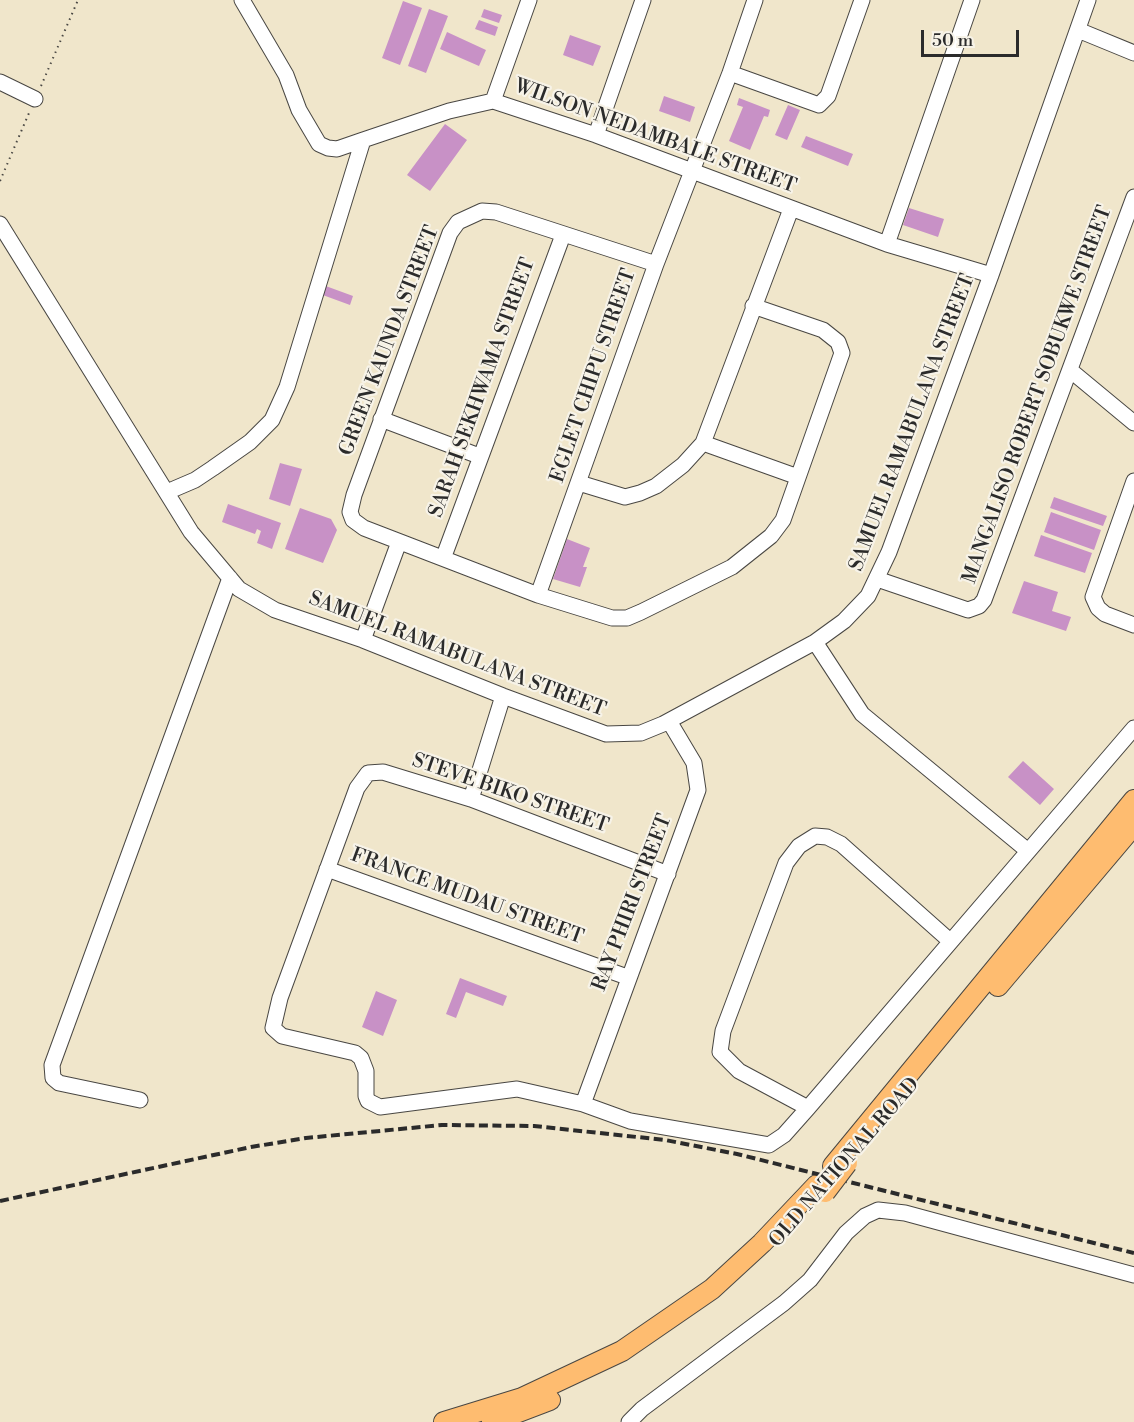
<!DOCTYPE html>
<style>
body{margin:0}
#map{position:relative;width:1134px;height:1422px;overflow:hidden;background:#f0e6cb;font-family:"Libre Bodoni",serif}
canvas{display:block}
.scale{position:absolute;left:921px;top:30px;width:98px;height:27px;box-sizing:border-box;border:3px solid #2b2b2b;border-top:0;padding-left:8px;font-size:18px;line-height:21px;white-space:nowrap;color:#2b2b2b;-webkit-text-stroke:4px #f7f3e8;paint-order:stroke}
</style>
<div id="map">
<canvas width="1134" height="1422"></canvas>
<div class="scale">50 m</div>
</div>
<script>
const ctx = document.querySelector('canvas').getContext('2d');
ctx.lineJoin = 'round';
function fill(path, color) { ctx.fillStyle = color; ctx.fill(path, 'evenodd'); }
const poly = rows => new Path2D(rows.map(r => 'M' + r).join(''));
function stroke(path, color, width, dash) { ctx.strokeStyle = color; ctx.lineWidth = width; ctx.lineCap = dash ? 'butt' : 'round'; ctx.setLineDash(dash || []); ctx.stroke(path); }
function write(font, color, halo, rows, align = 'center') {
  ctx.font = font + ' "Libre Bodoni",serif'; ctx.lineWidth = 4.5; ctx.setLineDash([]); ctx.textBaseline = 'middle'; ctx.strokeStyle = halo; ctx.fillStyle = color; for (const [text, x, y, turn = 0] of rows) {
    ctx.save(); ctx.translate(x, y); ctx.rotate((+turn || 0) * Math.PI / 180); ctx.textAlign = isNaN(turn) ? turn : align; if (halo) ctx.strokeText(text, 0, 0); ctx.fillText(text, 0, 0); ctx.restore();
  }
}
const building = poly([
 [403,1,422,8,400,65,382,58],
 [429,9,448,16,426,73,408,66],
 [484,9,502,15,499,23,481,17],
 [479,20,498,27,495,36,475,29],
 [447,32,486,50,479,66,440,49],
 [570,35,601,46,593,66,563,55],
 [664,96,695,107,690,122,659,111],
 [739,98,770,110,768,117,764,116,750,150,729,141,743,107,737,105],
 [788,105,800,110,787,140,775,135],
 [445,124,467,140,430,191,407,175],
 [806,136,853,154,848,166,801,147],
 [909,208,944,219,938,237,903,225],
 [323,285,353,296,350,305,320,294],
 [280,463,302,469,290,506,269,499],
 [1054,497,1107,516,1103,526,1050,508],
 [228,504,281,523,272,549,257,543,261,531,257,529,255,534,222,522],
 [300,508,331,519,337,530,323,563,285,549],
 [1051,512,1101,530,1094,550,1044,532],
 [1041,535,1092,553,1085,573,1034,556],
 [567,539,590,548,583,567,587,567,580,587,553,579],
 [1024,581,1058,592,1052,611,1071,617,1066,631,1012,613],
 [1023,761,1054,789,1040,805,1008,777],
 [460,978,507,996,503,1006,466,992,456,1018,446,1014],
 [376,991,397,1000,383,1036,362,1027]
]);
const path = poly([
 [41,86,78,0],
 [0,181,29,113]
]);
const minor = poly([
 [242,0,286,75,299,110,319,144,328,148,337,149,363,140],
 [1078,30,1134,53],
 [730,73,819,105,828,96,862,0],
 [0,82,35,99],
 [493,101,529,0],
 [596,135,643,0],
 [0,224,191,532,239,589,275,610,363,640,503,696,606,734,641,733,663,724,815,642,844,621,868,596,889,552,991,275,1088,0],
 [887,244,972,0],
 [656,264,496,212,482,211,458,222,450,233,354,495,350,512,353,520,364,528,538,595,612,618,627,618,641,612,732,567,771,536,783,520,842,353,838,342,823,330,753,306],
 [1070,370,1134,423],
 [381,419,479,456],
 [703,443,798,477],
 [1134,481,1093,597,1098,608,1105,614,1134,625],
 [579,483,625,497,640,493,656,486,683,465,703,443,791,209],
 [167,492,195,480,213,468,250,442,272,420,287,387,363,140,449,111,493,101,596,135,887,244,991,275],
 [444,556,563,235],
 [877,579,968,610,979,606,984,600,1134,197],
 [538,595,656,264,730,73,755,0],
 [363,640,399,542],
 [815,642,862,714,1028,851],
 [471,799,503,696],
 [327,869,627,977],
 [668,874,471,799,383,772,368,773,357,788,280,998,273,1028,282,1036,355,1053,361,1058,366,1071,366,1096,368,1101,380,1107,517,1089,583,1104,630,1121,769,1145,784,1135,808,1108,1134,728],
 [140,1100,59,1083,53,1078,52,1065,230,578],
 [583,1104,698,790,694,763,669,721],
 [808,1108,739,1071,720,1052,723,1031,786,863,799,846,815,836,827,837,841,844,950,941],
 [629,1422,642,1409,784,1303,810,1280,846,1233,865,1216,878,1210,905,1213,1134,1275]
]);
const major = poly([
 [998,986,1134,825],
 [833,1166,1134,800],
 [444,1422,522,1398,622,1351,712,1289,762,1243,817,1185],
 [492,1422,550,1400]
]);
const rail = poly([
 [0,1201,251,1147,306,1138,442,1125,534,1126,665,1140,737,1154,1134,1253]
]);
const majorBridge = poly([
 [825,1192,847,1163]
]);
const streetNames = [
 ["WILSON NEDAMBALE STREET",655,137,20],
 ["GREEN KAUNDA STREET",390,341,-69],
 ["EGLET CHIPU STREET",594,376,-71],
 ["SARAH SEKHWAMA STREET",483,388,-70],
 ["MANGALISO ROBERT SOBUKWE STREET",1038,395,-70],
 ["SAMUEL RAMABULANA STREET",913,423,-69],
 ["SAMUEL RAMABULANA STREET",457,655,21],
 ["STEVE BIKO STREET",510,794,19],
 ["FRANCE MUDAU STREET",467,897,20],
 ["RAY PHIRI STREET",633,903,-69],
 ["OLD NATIONAL ROAD",845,1163,-49]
];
fill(building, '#c891c6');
stroke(minor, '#494743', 17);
stroke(major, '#494743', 22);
stroke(path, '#494743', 2, [1.5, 4.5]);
stroke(minor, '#fff', 15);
stroke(major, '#febc70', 20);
stroke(rail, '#2b2b2b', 4, [9, 4.5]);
stroke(majorBridge, '#494743', 22, []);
stroke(majorBridge, '#febc70', 20);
write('20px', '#2b2b2b', '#f7f3e8', streetNames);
</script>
